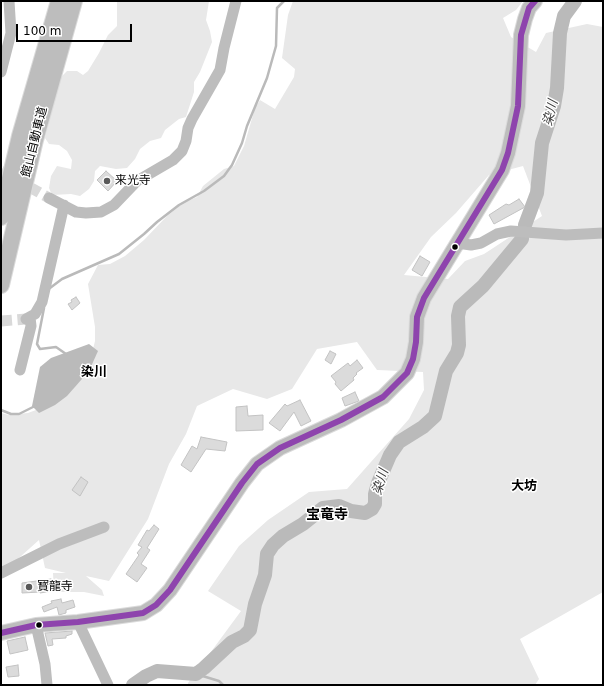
<!DOCTYPE html>
<meta charset="utf-8">
<style>
body{margin:0}
#map{position:relative;width:604px;height:686px;overflow:hidden;background:#fff;font-family:"DejaVu Sans",sans-serif}
canvas{display:block}
.frame{position:absolute;inset:0;border:2px solid #000;pointer-events:none}
.scale{position:absolute;left:16px;top:24px;width:116px;height:18px;box-sizing:border-box;border:2px solid #000;border-top:0;padding-left:5px;font-size:12px;line-height:14px;white-space:nowrap;color:#000;-webkit-text-stroke:3px #fff;paint-order:stroke}
</style>
<div id="map">
<canvas width="604" height="686"></canvas>
<div class="frame"></div>
<div class="scale">100 m</div>
</div>
<script>
const ctx = document.querySelector('canvas').getContext('2d');
ctx.lineJoin = 'round';
function fill(path, color) { ctx.fillStyle = color; ctx.fill(path, 'evenodd'); }
const poly = rows => new Path2D(rows.map(r => 'M' + r).join(''));
function stroke(path, color, width, dash) { ctx.strokeStyle = color; ctx.lineWidth = width; ctx.lineCap = dash ? 'butt' : 'round'; ctx.setLineDash(dash || []); ctx.stroke(path); }
function write(font, color, halo, rows, align = 'center') {
  ctx.font = font + ' "DejaVu Sans","Noto Sans JP",sans-serif'; ctx.lineWidth = 3; ctx.setLineDash([]); ctx.textBaseline = 'middle'; ctx.strokeStyle = halo; ctx.fillStyle = color; for (const [text, x, y, turn = 0] of rows) {
    ctx.save(); ctx.translate(x, y); ctx.rotate((+turn || 0) * Math.PI / 180); ctx.textAlign = isNaN(turn) ? turn : align; if (halo) ctx.strokeText(text, 0, 0); ctx.fillText(text, 0, 0); ctx.restore();
  }
}
const green = poly([
 [117,1,209,1,206,20,210,31,212,42,200,72,194,82,194,92,186,117,179,119,165,130,161,138,150,141,140,149,135,159,127,168,116,169,100,166,95,171,94,181,89,189,80,196,71,194,52,195,49,188,51,176,57,166,71,169,72,160,67,151,59,145,49,144,45,138,60,78,67,71,77,71,83,75,88,71,99,53,108,35,117,26],
 [293,1,523,1,516,10,503,18,511,37,536,52,546,33,587,24,603,27,603,592,520,639,539,679,535,685,188,685,188,683,241,611,208,591,239,546,268,520,309,492,347,489,409,419,424,390,423,372,377,370,357,342,317,349,292,389,267,399,233,389,197,406,186,434,169,464,148,519,109,581,86,576,102,590,104,596,84,592,54,592,53,573,66,573,45,568,39,540,1,574,1,413,9,415,28,413,44,407,92,353,95,341,95,327,88,284,98,265,110,264,125,256,144,240,167,216,183,203,197,197,203,186,224,169,234,166,244,146,255,108,260,100,275,109,294,77,295,69,282,58,288,15],
 [523,166,542,216,484,254,465,261,448,279,404,275,431,237,456,213,489,175]
]);
const water = poly([
 [89,344,98,351,89,371,67,396,55,405,39,413,32,406,40,367,51,358]
]);
const stream = poly([
 [50,288,62,279,119,254,144,234,157,222,179,205,204,191,224,176,232,165,242,143,247,126,267,78,276,46,277,8,284,1],
 [44,308,37,344,40,349,56,347,66,354],
 [1,410,11,414,19,414,35,406],
 [196,674,219,681,223,685]
]);
const river = poly([
 [525,225,537,193,542,143,554,106,557,88,560,33,564,16,575,1],
 [133,685,146,676,157,671,196,674,204,668,232,642,244,636,250,630,255,604,265,575,267,554,273,545,283,536,303,524,323,508,339,506,351,511,365,513,372,509,375,504,375,494,378,483,390,455,399,442,423,427,435,416,446,371,457,353,459,345,458,316,460,307,483,286,522,239]
]);
const building = poly([
 [106,171,117,181,108,191,97,180,106,171],
 [519,199,525,207,494,224,489,215,506,204,509,205,519,199],
 [420,256,430,262,422,276,412,270,420,256],
 [76,297,80,303,72,310,68,304,72,302,71,300,76,297],
 [330,351,336,354,331,364,325,360,330,351],
 [357,360,363,368,356,373,357,374,353,378,354,380,341,391,335,384,336,382,331,376,348,363,350,366,357,360],
 [355,392,359,401,345,406,342,398,355,392],
 [300,400,311,421,301,426,294,412,280,431,269,423,285,404,287,406,300,400],
 [247,406,248,416,263,415,263,430,236,431,236,407,247,406],
 [201,437,227,442,225,451,206,449,191,472,181,465,192,446,197,449,201,437],
 [81,477,88,482,80,496,72,490,81,477],
 [154,525,159,529,147,548,150,550,141,564,147,568,137,582,126,574,139,555,137,553,142,547,138,545,147,530,149,531,154,525],
 [51,579,52,591,40,593,40,592,22,593,22,583,51,579],
 [61,599,62,603,73,600,75,607,66,610,66,613,59,615,57,607,44,612,42,607,52,603,51,601,61,599],
 [72,631,72,634,66,636,66,638,52,639,53,645,48,646,45,633,72,631],
 [25,637,28,650,10,654,7,641,25,637],
 [18,665,19,676,8,677,6,667,18,665]
]);
const minorTunnel = poly([
 [1,171,49,198],
 [1,321,26,319]
]);
const minor = poly([
 [1,72,11,33,9,1],
 [49,198,76,212,86,213,101,212,114,205,137,181,173,160,182,151,186,141,188,128,192,119,220,70,224,48,236,1],
 [457,243,471,245,481,243,497,234,511,231,566,235,603,233],
 [26,319,35,314,42,302,64,205],
 [20,370,31,326,30,317],
 [1,573,59,544,104,527],
 [78,622,108,685],
 [36,625,45,664,47,685]
]);
const major = poly([
 [1,633,36,625,78,622,143,613,156,605,170,590,242,483,257,464,280,448,341,420,383,397,407,373,413,359,416,342,417,317,424,298,502,170,508,153,518,106,521,35,525,19,529,8,535,1]
]);
const highway = poly([
 [1,217,20,136,59,1],
 [1,285,35,140,74,1]
]);
const bus1 = poly([
 [1,633,36,625,78,622,143,613,156,605,170,590,242,483,257,464,280,448,341,420,383,397,407,373,413,359,416,342,417,317,424,298,502,170,508,153,518,106,521,35,529,8,535,1]
]);
const markers = [
 [107,181,4,"#595959"],
 [455,247,3.5,"#000"],
 [29,587,4,"#595959"],
 [39,625,3.5,"#000"]
];
const streetNames = [
 ["館山自動車道",35,142,-76]
];
const poiNames = [
 ["来光寺",115,181],
 ["寳龍寺",37,587]
];
const waterNames = [
 ["染川",551,113,-76],
 ["染川",381,482,-73]
];
const neighbourhoodNames = [
 ["染川",94,373],
 ["大坊",524,487]
];
const quarterNames = [
 ["宝竜寺",327,515]
];
fill(green, '#e8e8e8');
fill(water, '#bababa');
stroke(stream, '#bababa', 2.5);
stroke(river, '#bababa', 14);
fill(building, '#dbdbdb');
stroke(building, '#c3c3c3', 1);
stroke(minorTunnel, '#d9d9d9', 11, [11, 5.5]);
stroke(major, '#dbdbdb', 16);
stroke(highway, '#dbdbdb', 18);
stroke(minor, '#bdbdbd', 11);
stroke(major, '#bdbdbd', 14);
stroke(highway, '#bdbdbd', 16);
stroke(bus1, '#8e44ad', 6);
for (const [x, y, r, color] of markers) { const dot = new Path2D(); dot.arc(x, y, r, 0, 2 * Math.PI); ctx.fillStyle = color; ctx.fill(dot); stroke(dot, '#fff', 1.5); }
write('12px', '#000', '#fff', streetNames);
write('12px', '#000', '#fff', poiNames, 'left');
write('italic 13px', '#3d3d3d', '#fff', waterNames);
write('bold 13px', '#000', '#fff', neighbourhoodNames);
write('bold 14px', '#000', '#fff', quarterNames);
</script>
